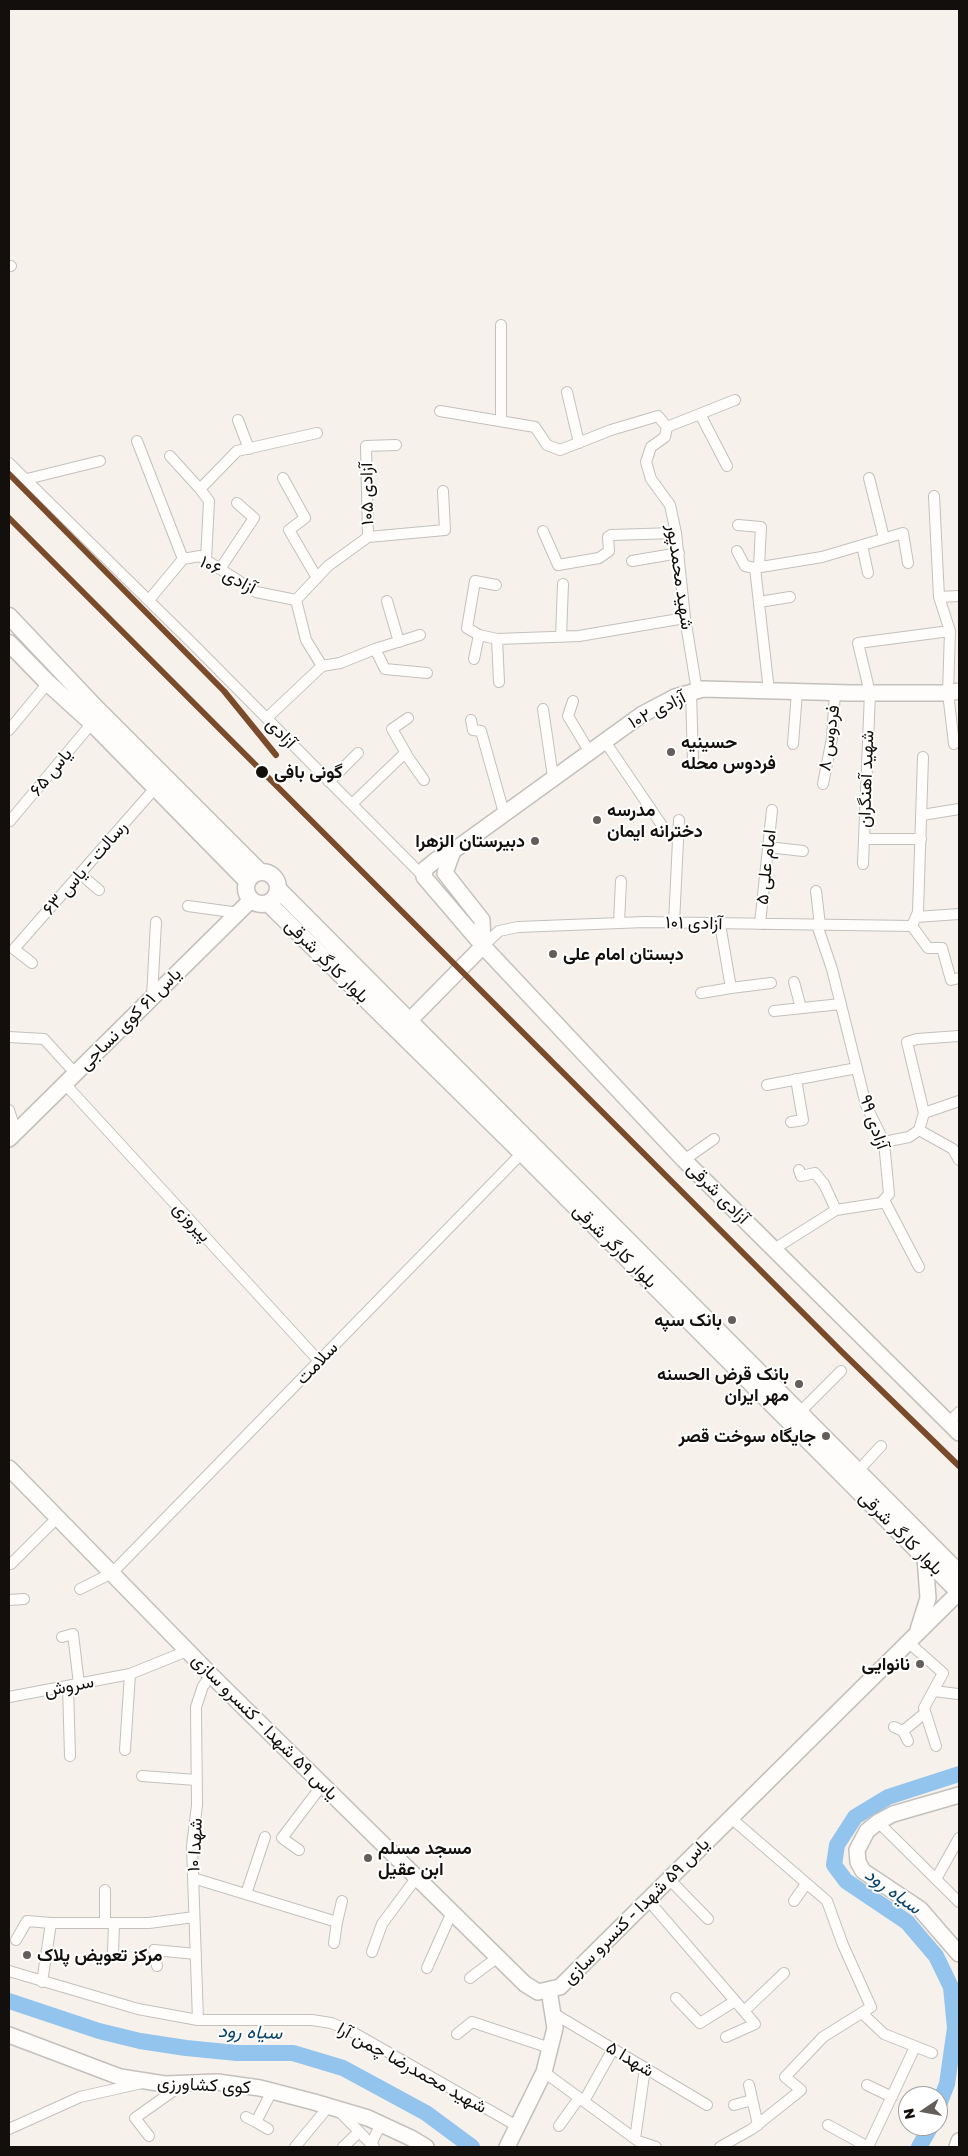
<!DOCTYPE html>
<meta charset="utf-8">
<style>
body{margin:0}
#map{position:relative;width:968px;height:2156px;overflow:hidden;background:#f7f1ec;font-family:"Golos Text",sans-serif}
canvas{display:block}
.frame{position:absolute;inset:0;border:10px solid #130f0c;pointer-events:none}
.north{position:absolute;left:898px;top:2086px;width:50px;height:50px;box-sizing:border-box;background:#fff;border:1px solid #a19f9e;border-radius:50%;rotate:258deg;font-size:14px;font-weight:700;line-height:20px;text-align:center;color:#130f0c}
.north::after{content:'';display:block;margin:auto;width:18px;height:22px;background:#635e5a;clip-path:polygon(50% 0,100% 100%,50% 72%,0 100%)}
</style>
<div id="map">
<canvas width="968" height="2156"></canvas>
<div class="frame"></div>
<div class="north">N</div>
</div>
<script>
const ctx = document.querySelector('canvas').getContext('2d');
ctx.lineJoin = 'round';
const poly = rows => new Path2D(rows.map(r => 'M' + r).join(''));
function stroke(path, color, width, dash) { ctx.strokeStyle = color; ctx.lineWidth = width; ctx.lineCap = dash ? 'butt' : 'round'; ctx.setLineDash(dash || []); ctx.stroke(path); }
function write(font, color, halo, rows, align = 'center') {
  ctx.font = font + ' "Golos Text",Vazirmatn,sans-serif'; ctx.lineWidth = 4; ctx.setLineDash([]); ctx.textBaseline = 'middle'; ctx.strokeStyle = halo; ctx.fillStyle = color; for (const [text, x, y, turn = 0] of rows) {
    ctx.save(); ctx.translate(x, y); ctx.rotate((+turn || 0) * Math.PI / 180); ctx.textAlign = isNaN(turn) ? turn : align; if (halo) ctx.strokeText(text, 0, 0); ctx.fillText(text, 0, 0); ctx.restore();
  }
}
const river = poly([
 [9,2001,99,2031,140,2041,186,2048,237,2053,293,2053,343,2068,426,2113,472,2147],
 [938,2107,947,2084,955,2028,951,1987,936,1956,907,1922,846,1881,834,1865,837,1845,855,1817,888,1797,959,1774],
 [919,2147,931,2126]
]);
const street = poly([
 [9,266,11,266],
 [567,392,579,443],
 [440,411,535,427,547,445,560,450,611,430,658,416,667,427,665,437,651,447,646,462,651,479,670,505,676,533,685,618,697,691],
 [700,414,727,466],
 [238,420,249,449],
 [501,421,501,325],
 [667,427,735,400],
 [137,441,183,559],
 [170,456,200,489,237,451,317,433],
 [9,463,194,645,424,877],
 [283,478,305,518,289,530,317,578],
 [869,478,884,538],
 [27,479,100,461],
 [200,489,209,501,206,560],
 [934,496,939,597,950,631,948,693,954,744],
 [738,525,761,527,759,567],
 [543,531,558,565,599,558,609,551,608,537,611,535,676,533],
 [368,537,445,530,443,491],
 [862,545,868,573],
 [737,551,745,566,755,568,822,557,903,533,908,563],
 [632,561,679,553],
 [755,568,769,691],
 [220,569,254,518,237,503],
 [496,585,475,581,467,628,479,635,497,639,579,636,685,618],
 [939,597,959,596],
 [149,600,183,559,200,556,256,592,296,600],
 [387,601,399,642],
 [759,602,790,597],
 [561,637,563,584],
 [497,639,499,682],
 [375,649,420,635],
 [474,659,479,635],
 [322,666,340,663,375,649,385,669,427,673],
 [691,692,693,761],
 [573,701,568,716,589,751],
 [543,709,553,777],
 [267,718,322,666,306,640,296,600,328,566,368,537,366,446,396,445],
 [471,720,473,730,481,731,504,813],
 [9,730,48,683],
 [604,740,661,824],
 [793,744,797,692],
 [407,755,392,729,408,718],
 [329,782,358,753],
 [823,784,832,738,835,693],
 [352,804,405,753,424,780],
 [922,815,959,809],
 [10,821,92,723],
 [864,839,921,839],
 [768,847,803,851],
 [863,864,870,693,858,643,950,631],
 [80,874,99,890],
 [816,891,820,925],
 [188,906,239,913],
 [916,917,959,914],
 [619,923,621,881],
 [674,923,679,820],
 [760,924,772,810],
 [912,926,918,912,923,757],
 [912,926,928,948,942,948,951,980,959,978],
 [483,946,499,931,518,927,645,922,912,926],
 [32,963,14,949,156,787],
 [794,982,801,1008],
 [731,988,771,983],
 [701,993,731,988,720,924],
 [152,997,156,922],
 [774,1011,841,1004],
 [9,1037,44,1039,75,1073],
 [65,1084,319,1361],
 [767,1085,857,1068],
 [9,1110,16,1132],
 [924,1113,959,1101],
 [791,1122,803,1120,796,1079],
 [919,1130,953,1149,959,1160],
 [884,1142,909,1137,919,1130,924,1113,907,1042,917,1039,959,1036],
 [684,1160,714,1139],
 [799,1170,801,1176,815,1173,824,1184,836,1210],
 [884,1200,919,1267],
 [774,1249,836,1210,881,1203,889,1194,884,1142,866,1105,832,969,817,925],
 [800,1412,841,1371],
 [948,1423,959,1412],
 [858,1471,881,1446],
 [11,1564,57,1518],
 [80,1589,112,1573,522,1153],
 [9,1600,24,1599],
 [62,1637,73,1634,79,1684],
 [908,1642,943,1673,924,1708,936,1746],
 [68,1686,70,1756],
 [934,1691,958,1694],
 [9,1697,130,1674,187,1651],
 [894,1727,903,1731],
 [908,1741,903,1731,925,1713],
 [125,1750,130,1674],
 [142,1776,196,1780],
 [878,1822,959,1902],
 [299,1850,282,1838,323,1784],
 [193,1878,337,1922,334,1943],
 [669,1879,708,1919],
 [936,1879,959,1838],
 [246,1894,265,1837],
 [648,1900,755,2024,726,2037],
 [794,1901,806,1884],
 [337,1922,342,1901],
 [105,1923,105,1890],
 [16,1940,27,1921,51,1923],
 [372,1952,382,1924,417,1877],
 [113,1953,114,1923],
 [157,1966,154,1950,196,1954],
 [427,1968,452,1912],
 [9,1971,138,2009,198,2020,312,2020,331,2023,349,2030,517,2126],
 [470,1978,498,1957],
 [42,1982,51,1923,149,1923,194,1917],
 [676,1998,700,2023,735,2001],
 [744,2011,784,1973],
 [553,2013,707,2105],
 [862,2013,884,2034,932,2053],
 [198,2020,192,1846,197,1805,196,1707,203,1686,211,1675],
 [457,2034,472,2022,550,2048],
 [544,2072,638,2141,656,2147],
 [749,2085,758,2125],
 [867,2085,892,2097],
 [584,2101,613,2049],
 [734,2105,752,2100],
 [340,2112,374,2147],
 [246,2117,256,2122],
 [828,2125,868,2147],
 [559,2126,579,2098],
 [9,2129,80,2097,142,2083],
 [268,2129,256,2122,272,2091],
 [149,2136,135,2118,183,2084],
 [635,2139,645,2068],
 [371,2144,381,2124],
 [295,2147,329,2106],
 [343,2147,359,2132],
 [720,2147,752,2129,801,2090,785,2077,823,2037,871,2007,843,1945,827,1901,731,1818],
 [868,2147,915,2047]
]);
const secondary = poly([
 [959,691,948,693,851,693,703,689,675,697,641,715,453,851,436,860,425,869,424,877,483,946,684,1160,959,1433],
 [453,851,445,873,482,920,483,946],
 [409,1021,483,946],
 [9,1139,251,900],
 [9,1468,217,1681,525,1984,538,1992,560,1987,959,1592],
 [918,1630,928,1598,925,1557],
 [959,1795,893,1814,878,1822,867,1831,857,1850,858,1862,863,1871,920,1909,959,1954],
 [9,2035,120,2077,165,2084,217,2082,260,2088,314,2102,368,2118,411,2138,426,2147],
 [507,2147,544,2072,555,2028,549,1990],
 [957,2147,959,2141]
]);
const primary = poly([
 [9,616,96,708,259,871],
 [9,643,48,683,92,723,247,881],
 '246 888a16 16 0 1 1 32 0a16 16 0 1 1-32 0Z',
 [279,890,959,1573],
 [268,903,522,1153,959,1592]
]);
const rail1 = poly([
 [9,474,224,691,276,755],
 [9,518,842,1352,959,1466]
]);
const markers = [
 [671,752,5,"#635e5a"],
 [262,772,7,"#130f0c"],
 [597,820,5,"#635e5a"],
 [535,841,5,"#635e5a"],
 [553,954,5,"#635e5a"],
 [732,1320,5,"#635e5a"],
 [799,1384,5,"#635e5a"],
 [826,1436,5,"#635e5a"],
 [920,1664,5,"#635e5a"],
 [368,1858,5,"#635e5a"],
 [27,1955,5,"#635e5a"]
];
const streetNames = [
 ["آزادی ۱۰۵",367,494,-91],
 ["آزادی ۱۰۶",228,575,28],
 ["شهید محمدپور",680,577,82],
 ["آزادی ۱۰۲",657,710,-27],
 ["آزادی",281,733,46],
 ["فردوس ۸",829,738,-82],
 ["یاس ۶۵",51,772,-51],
 ["شهید آهنگران",866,779,-88],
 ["امام علی ۵",766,867,-84],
 ["رسالت - یاس ۶۳",85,868,-49],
 ["آزادی ۱۰۱",694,923,1],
 ["بلوار کارگر شرقی",327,961,45],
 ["یاس ۶۱ کوی نساجی",130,1019,-45],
 ["آزادی ٩٩",874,1122,71],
 ["آزادی شرقی",718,1193,45],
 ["پیروزی",192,1222,48],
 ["بلوار کارگر شرقی",615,1246,45],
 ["سلامت",317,1363,-46],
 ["بلوار کارگر شرقی",901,1533,45],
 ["سروش",69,1686,-11],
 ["یاس ۵۹ شهدا - کنسرو سازی",265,1727,45],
 ["شهدا ۱۰",195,1845,-87],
 ["یاس ۵۹ شهدا - کنسرو سازی",636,1911,-45],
 ["شهدا ۵",630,2059,31],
 ["شهید محمدرضا چمن آرا",412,2068,29],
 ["کوی کشاورزی",204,2085,3]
];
const poiNames = [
 ["حسینیه",681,742],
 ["فردوس محله",681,763],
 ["مدرسه",607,810],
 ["دخترانه ایمان",607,831],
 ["دبیرستان الزهرا",525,841,"right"],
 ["دبستان امام علی",563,954],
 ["بانک سپه",722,1320,"right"],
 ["بانک قرض الحسنه",789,1374,"right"],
 ["مهر ایران",789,1395,"right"],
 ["جایگاه سوخت قصر",816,1436,"right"],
 ["نانوایی",910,1664,"right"],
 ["مسجد مسلم",378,1848],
 ["ابن عقیل",378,1869],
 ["مرکز تعویض پلاک",37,1955]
];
const stopNames = [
 ["گونی بافی",274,772]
];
const waterNames = [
 ["سیاه رود",893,1891,36],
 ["سیاه رود",250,2032,2]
];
stroke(river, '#93c4ed', 16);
stroke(street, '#c4c0bc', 12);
stroke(secondary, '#c4c0bc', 18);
stroke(primary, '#c4c0bc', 19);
stroke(street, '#fefdfc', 10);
stroke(secondary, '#fefdfc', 15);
stroke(primary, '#fefdfc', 16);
stroke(rail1, '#7a4b2a', 6);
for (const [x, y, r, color] of markers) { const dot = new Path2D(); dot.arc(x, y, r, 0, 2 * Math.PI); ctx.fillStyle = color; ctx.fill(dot); stroke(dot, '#fff', 2); }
write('18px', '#130f0c', '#fff', streetNames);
write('bold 18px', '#130f0c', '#fff', poiNames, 'left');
write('bold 18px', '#130f0c', '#fff', stopNames, 'left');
write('italic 19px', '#0c446b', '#fff', waterNames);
</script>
